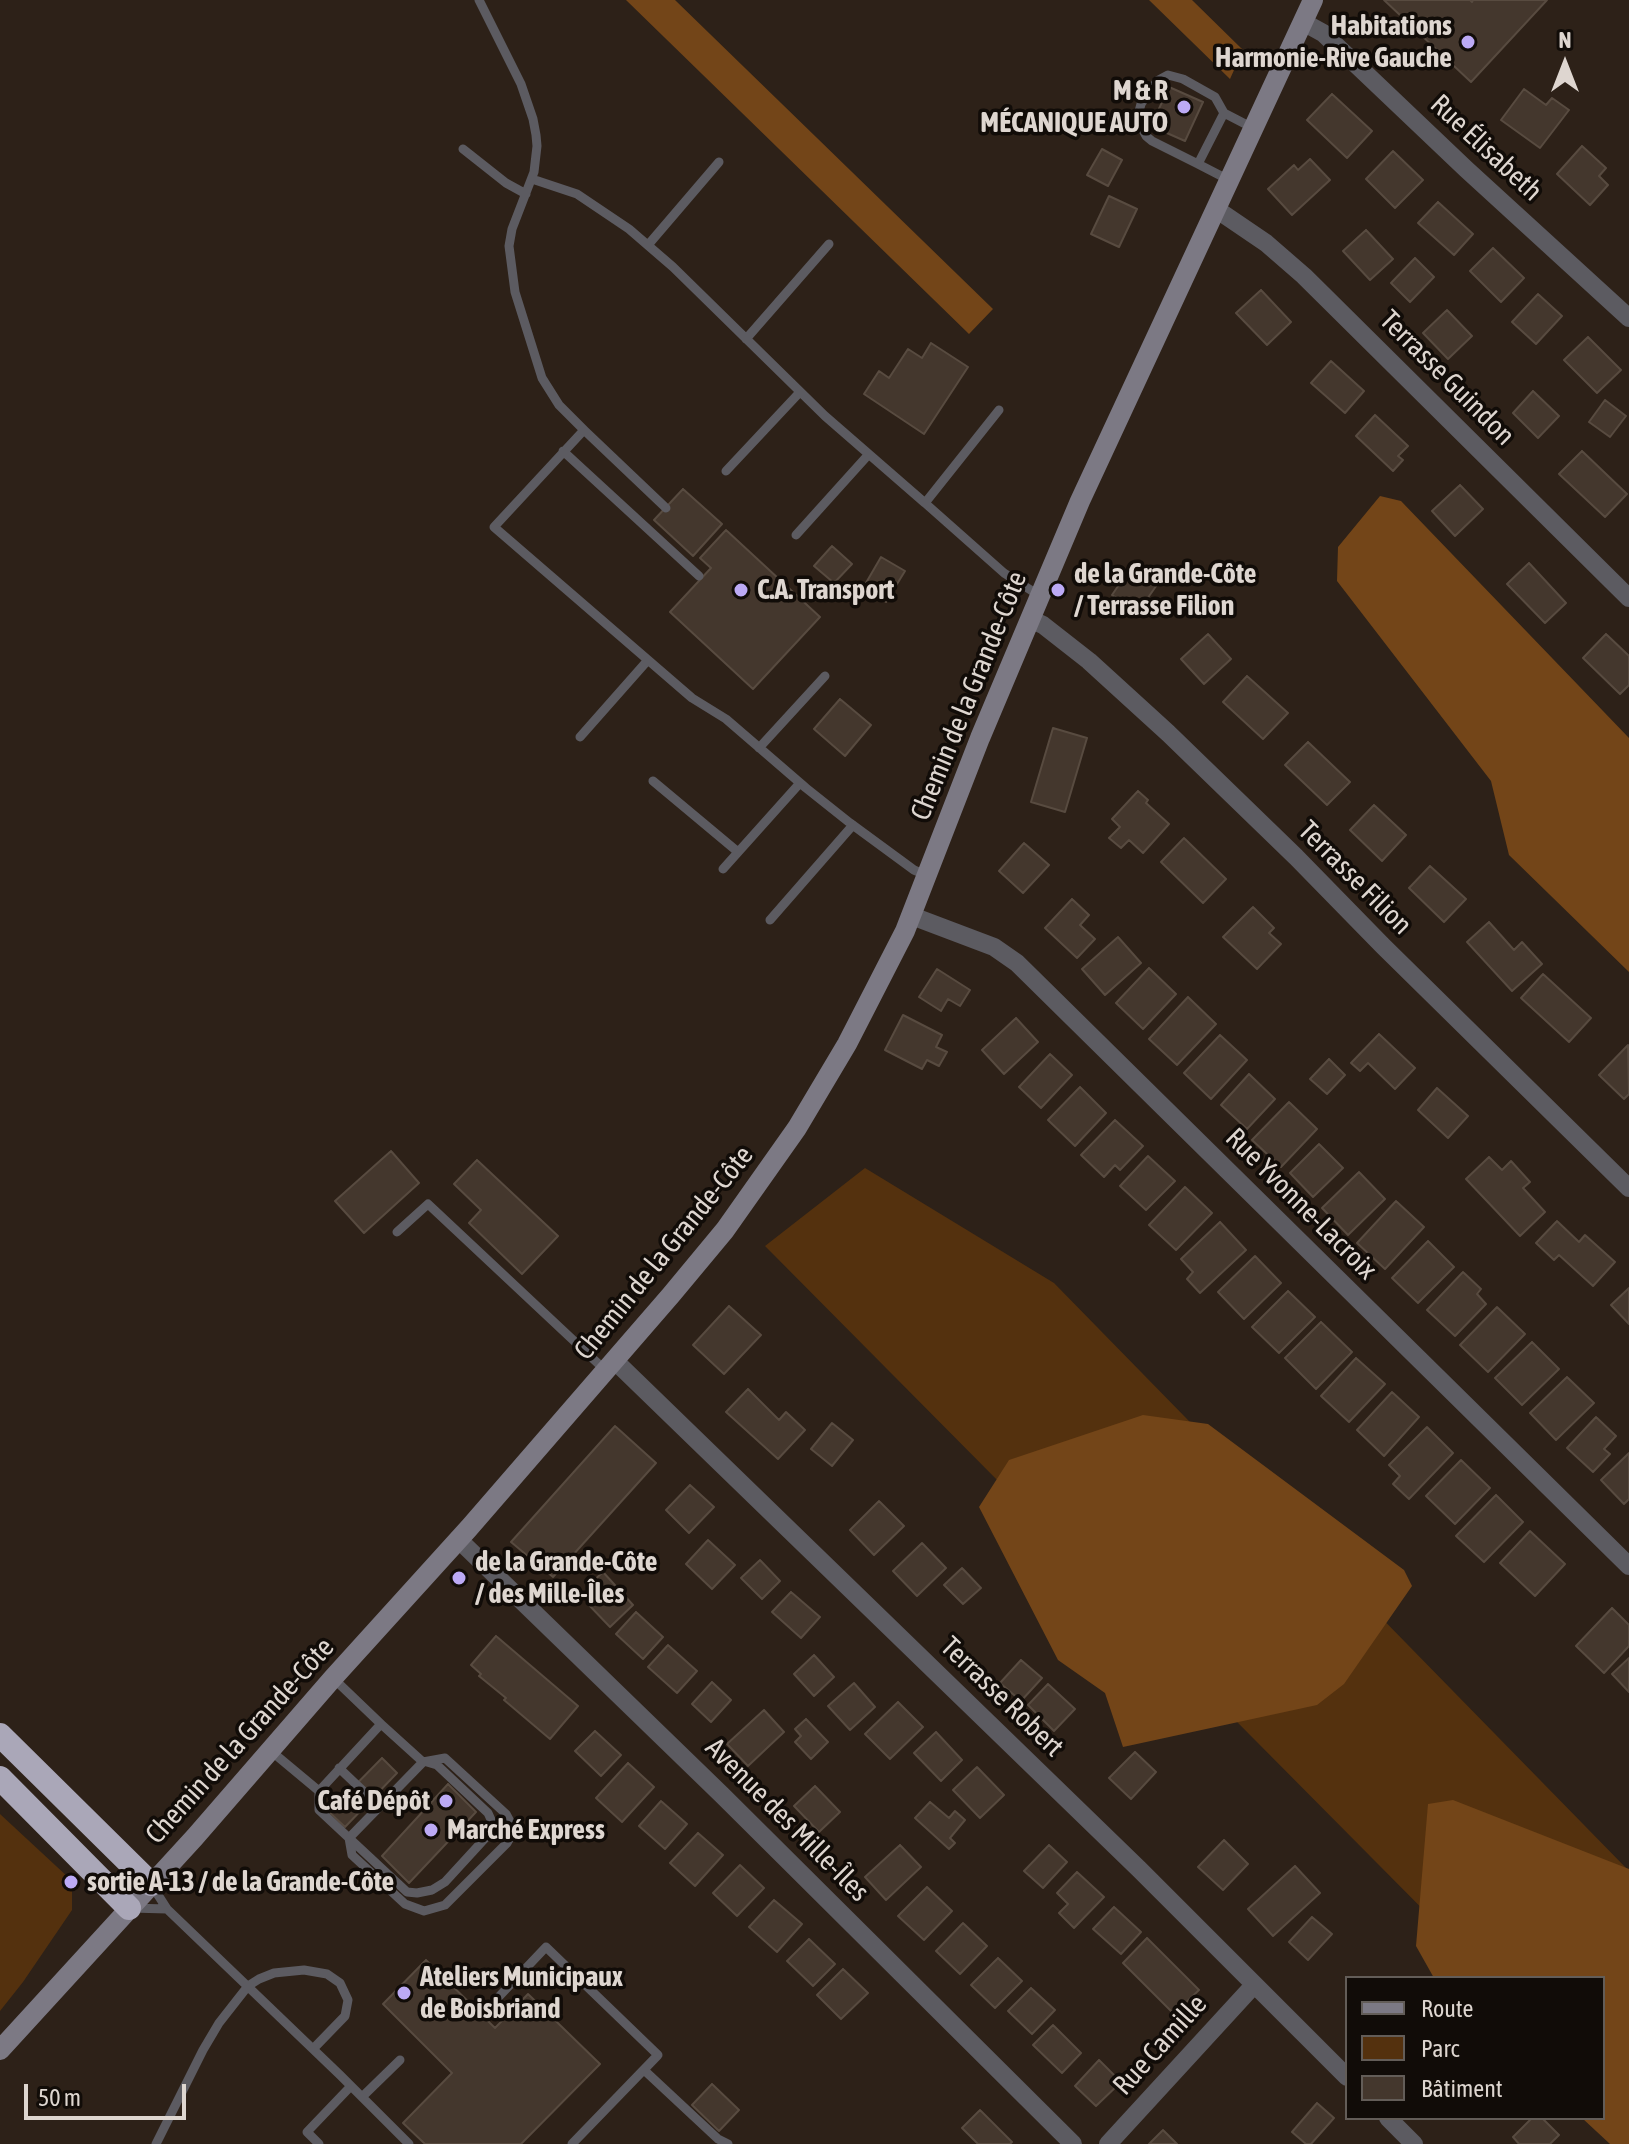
<!DOCTYPE html>
<meta charset="utf-8">
<style>
body{margin:0}
#map{position:relative;width:1629px;height:2144px;overflow:hidden;background:#2d2118;font-family:"Asap Condensed",sans-serif}
canvas{display:block}
.legend{position:absolute;left:1345px;top:1976px;width:260px;height:144px;box-sizing:border-box;background:#110c08;border:2px solid #635d58;margin:0;padding:10px 14px;list-style:none;font-size:24px;color:#ded6d0}
.legend li{display:flex;align-items:center;gap:16px;height:40px}
.legend b{width:40px;border:2px solid #635d58}
.north{position:absolute;left:1525px;top:24px;width:80px;height:80px;-webkit-text-stroke:6px #110c08;paint-order:stroke;rotate:0deg;font-size:22px;font-weight:700;line-height:32px;text-align:center;color:#ded6d0}
.north::after{content:'';display:block;margin:auto;width:28px;height:36px;background:#ded6d0;clip-path:polygon(50% 0,100% 100%,50% 72%,0 100%)}
.scale{position:absolute;left:24px;top:2084px;width:162px;height:36px;box-sizing:border-box;border:4px solid #ded6d0;border-top:0;padding-left:10px;font-size:24px;line-height:28px;white-space:nowrap;color:#ded6d0;-webkit-text-stroke:6px #110c08;paint-order:stroke}
</style>
<div id="map">
<canvas width="1629" height="2144"></canvas>
<ul class="legend">
<li><b style="height:10px;background:#7c7984"></b>Route</li>
<li><b style="height:22px;background:#54310e"></b>Parc</li>
<li><b style="height:22px;background:#44372d"></b>Bâtiment</li>
</ul>
<div class="north">N</div>
<div class="scale">50 m</div>
</div>
<script>
const ctx = document.querySelector('canvas').getContext('2d');
ctx.lineJoin = 'round';
function fill(path, color) { ctx.fillStyle = color; ctx.fill(path, 'evenodd'); }
const poly = rows => new Path2D(rows.map(r => 'M' + r).join(''));
function stroke(path, color, width, dash) { ctx.strokeStyle = color; ctx.lineWidth = width; ctx.lineCap = dash ? 'butt' : 'round'; ctx.setLineDash(dash || []); ctx.stroke(path); }
function write(font, color, halo, rows, align = 'center') {
  ctx.font = font + ' "Asap Condensed",sans-serif'; ctx.lineWidth = 7; ctx.setLineDash([]); ctx.textBaseline = 'middle'; ctx.strokeStyle = halo; ctx.fillStyle = color; for (const [text, x, y, turn = 0] of rows) {
    ctx.save(); ctx.translate(x, y); ctx.rotate((+turn || 0) * Math.PI / 180); ctx.textAlign = isNaN(turn) ? turn : align; if (halo) ctx.strokeText(text, 0, 0); ctx.fillText(text, 0, 0); ctx.restore();
  }
}
const green = poly([
 [865,1168,1054,1283,1629,1871,1603,1978,1491,1978,765,1246],
 [0,1814,69,1878,72,1892,72,1910,23,1982,0,2011]
]);
const forest = poly([
 [626,0,675,0,993,309,969,334],
 [1149,0,1192,0,1243,50,1230,79],
 [1380,496,1401,501,1629,738,1629,972,1509,855,1491,781,1337,581,1338,547],
 [1143,1415,1208,1424,1404,1570,1412,1586,1344,1684,1317,1705,1123,1747,1105,1693,1058,1660,979,1507,1009,1460],
 [1453,1800,1629,1869,1629,2144,1610,2144,1582,2118,1603,2118,1603,1978,1434,1978,1416,1946,1428,1804]
]);
const building = poly([
 [1384,0,1470,0,1472,2,1473,0,1547,0,1471,82,1384,0],
 [1169,87,1203,102,1185,141,1151,126,1169,87],
 [1524,89,1546,105,1552,98,1569,110,1540,148,1501,120,1524,89],
 [1332,94,1372,131,1347,158,1307,120,1332,94],
 [1582,146,1606,168,1599,176,1608,185,1590,205,1557,174,1582,146],
 [1102,149,1122,160,1108,186,1087,175,1102,149],
 [1393,151,1423,180,1395,208,1366,179,1393,151],
 [1310,159,1330,180,1292,215,1268,189,1294,165,1298,170,1310,159],
 [1109,196,1137,209,1119,247,1091,234,1109,196],
 [1438,202,1473,234,1454,255,1418,223,1438,202],
 [1366,230,1393,259,1370,280,1343,251,1366,230],
 [1493,248,1524,278,1501,302,1470,271,1493,248],
 [1415,258,1434,277,1410,302,1391,283,1415,258],
 [1261,290,1291,322,1267,345,1236,313,1261,290],
 [1538,294,1562,316,1536,344,1512,322,1538,294],
 [1447,310,1472,336,1448,359,1423,333,1447,310],
 [1588,337,1621,370,1597,393,1564,360,1588,337],
 [931,343,968,367,924,434,864,394,879,371,889,378,908,349,922,358,931,343],
 [1331,361,1364,391,1345,413,1311,383,1331,361],
 [1533,391,1559,416,1538,438,1513,413,1533,391],
 [1605,400,1626,416,1610,437,1589,422,1605,400],
 [1375,415,1408,446,1398,456,1403,460,1393,471,1356,436,1375,415],
 [1582,451,1627,494,1605,517,1559,474,1582,451],
 [1460,485,1483,509,1455,536,1432,511,1460,485],
 [683,489,722,524,693,556,654,520,683,489],
 [726,530,820,617,753,689,670,612,711,568,700,558,726,530],
 [832,546,852,564,834,583,814,566,832,546],
 [881,557,905,571,886,602,863,588,881,557],
 [1135,561,1161,579,1138,612,1112,595,1135,561],
 [1529,563,1566,603,1545,623,1507,584,1529,563],
 [1208,634,1231,659,1204,684,1181,659,1208,634],
 [1606,634,1629,656,1629,685,1620,694,1583,658,1606,634],
 [1247,676,1288,713,1263,739,1223,702,1247,676],
 [840,699,871,725,845,756,814,729,840,699],
 [1053,728,1087,738,1065,812,1031,802,1053,728],
 [1308,742,1350,782,1327,805,1285,765,1308,742],
 [1138,791,1148,800,1146,803,1169,824,1143,853,1129,840,1121,848,1109,838,1120,827,1112,819,1138,791],
 [1374,805,1406,835,1382,861,1350,830,1374,805],
 [1184,838,1226,879,1203,903,1161,862,1184,838],
 [1024,843,1049,865,1023,893,999,871,1024,843],
 [1430,866,1466,899,1444,922,1409,888,1430,866],
 [1072,899,1089,915,1080,925,1095,939,1077,958,1045,928,1072,899],
 [1253,907,1274,928,1269,933,1281,944,1257,969,1223,937,1253,907],
 [1489,922,1514,950,1522,942,1542,964,1512,991,1467,942,1489,922],
 [1118,937,1141,963,1105,995,1082,969,1118,937],
 [1149,968,1176,994,1143,1029,1116,1003,1149,968],
 [937,969,970,990,960,1006,948,999,941,1011,919,997,937,969],
 [1543,974,1591,1018,1569,1042,1521,998,1543,974],
 [1188,997,1216,1024,1177,1065,1149,1039,1188,997],
 [903,1015,942,1035,936,1047,947,1052,939,1066,927,1060,922,1069,885,1050,903,1015],
 [1016,1018,1038,1042,1004,1074,982,1050,1016,1018],
 [1379,1034,1415,1068,1395,1089,1368,1063,1360,1071,1351,1063,1379,1034],
 [1220,1035,1247,1060,1211,1099,1184,1073,1220,1035],
 [1628,1045,1629,1094,1624,1099,1599,1075,1628,1045],
 [1050,1054,1072,1075,1041,1108,1019,1087,1050,1054],
 [1329,1059,1345,1075,1327,1094,1310,1079,1329,1059],
 [1249,1074,1275,1099,1247,1129,1221,1105,1249,1074],
 [1080,1087,1106,1113,1075,1146,1048,1120,1080,1087],
 [1437,1088,1468,1116,1448,1138,1418,1110,1437,1088],
 [1289,1102,1317,1129,1281,1167,1252,1140,1289,1102],
 [1115,1120,1143,1146,1120,1170,1115,1165,1104,1177,1081,1155,1115,1120],
 [1319,1144,1343,1168,1313,1197,1290,1173,1319,1144],
 [391,1151,419,1183,364,1233,335,1201,391,1151],
 [1148,1156,1175,1181,1146,1210,1120,1186,1148,1156],
 [1489,1157,1502,1170,1511,1161,1530,1182,1523,1188,1545,1212,1520,1236,1466,1179,1489,1157],
 [477,1160,558,1236,522,1274,469,1223,481,1210,454,1184,477,1160],
 [1359,1172,1385,1199,1348,1235,1322,1208,1359,1172],
 [1185,1187,1212,1213,1176,1250,1149,1225,1185,1187],
 [1396,1201,1424,1227,1385,1269,1357,1243,1396,1201],
 [1557,1221,1579,1242,1585,1235,1615,1262,1593,1286,1559,1255,1554,1260,1536,1243,1557,1221],
 [1220,1222,1246,1250,1200,1293,1187,1279,1193,1272,1181,1259,1220,1222],
 [1428,1241,1454,1267,1418,1303,1392,1278,1428,1241],
 [1255,1256,1281,1283,1244,1319,1218,1292,1255,1256],
 [1463,1272,1481,1289,1477,1294,1486,1304,1455,1336,1427,1310,1463,1272],
 [1629,1288,1629,1324,1611,1305,1629,1288],
 [1288,1291,1315,1317,1279,1353,1252,1327,1288,1291],
 [729,1306,761,1335,724,1374,693,1345,729,1306],
 [1497,1307,1525,1334,1488,1372,1460,1345,1497,1307],
 [1321,1322,1352,1352,1316,1389,1285,1358,1321,1322],
 [1532,1342,1559,1369,1522,1405,1495,1378,1532,1342],
 [1356,1358,1385,1384,1349,1422,1321,1396,1356,1358],
 [1567,1377,1594,1403,1556,1440,1530,1413,1567,1377],
 [748,1389,779,1420,786,1412,805,1430,778,1459,726,1412,748,1389],
 [1392,1392,1419,1417,1384,1456,1357,1430,1392,1392],
 [1596,1417,1616,1436,1604,1449,1610,1454,1593,1472,1567,1448,1596,1417],
 [832,1423,853,1440,832,1466,811,1449,832,1423],
 [615,1426,656,1463,553,1577,511,1542,615,1426],
 [1427,1427,1453,1453,1409,1499,1393,1484,1400,1476,1389,1465,1427,1427],
 [1629,1453,1629,1499,1624,1504,1601,1480,1629,1453],
 [1461,1460,1490,1488,1455,1524,1426,1496,1461,1460],
 [690,1485,714,1507,689,1533,666,1510,690,1485],
 [1496,1495,1523,1522,1484,1562,1456,1536,1496,1495],
 [879,1501,904,1526,874,1555,850,1530,879,1501],
 [1530,1531,1565,1564,1535,1596,1500,1563,1530,1531],
 [708,1540,735,1565,712,1589,686,1564,708,1540],
 [922,1543,946,1568,917,1596,893,1571,922,1543],
 [760,1560,780,1581,762,1599,741,1578,760,1560],
 [962,1568,981,1588,963,1604,944,1585,962,1568],
 [603,1572,633,1605,610,1627,587,1603,595,1595,587,1587,603,1572],
 [791,1592,820,1617,801,1638,772,1612,791,1592],
 [1612,1608,1629,1625,1629,1646,1604,1673,1576,1646,1612,1608],
 [636,1612,663,1637,643,1659,616,1634,636,1612],
 [496,1636,578,1706,550,1739,504,1700,506,1698,479,1676,481,1674,471,1665,496,1636],
 [668,1645,697,1671,677,1693,648,1667,668,1645],
 [814,1655,834,1677,814,1696,794,1674,814,1655],
 [1629,1658,1629,1692,1612,1674,1629,1658],
 [1021,1660,1042,1678,1021,1701,1000,1683,1021,1660],
 [712,1682,731,1700,711,1722,692,1704,712,1682],
 [854,1683,875,1707,850,1730,828,1706,854,1683],
 [1048,1684,1075,1709,1054,1731,1028,1705,1048,1684],
 [898,1702,923,1727,890,1759,865,1734,898,1702],
 [764,1710,784,1732,748,1766,727,1744,764,1710],
 [806,1719,828,1742,811,1759,795,1742,801,1736,795,1729,806,1719],
 [595,1731,621,1755,601,1776,575,1751,595,1731],
 [936,1732,962,1760,941,1781,914,1753,936,1732],
 [1135,1752,1156,1772,1131,1799,1109,1778,1135,1752],
 [382,1758,397,1773,345,1827,329,1812,382,1758],
 [628,1763,654,1787,622,1822,596,1798,628,1763],
 [977,1767,1004,1795,980,1818,953,1790,977,1767],
 [448,1784,476,1812,409,1883,382,1856,448,1784],
 [815,1786,840,1812,819,1832,794,1806,815,1786],
 [661,1801,687,1824,665,1849,639,1826,661,1801],
 [930,1802,949,1818,955,1811,965,1820,950,1838,955,1843,949,1849,915,1818,930,1802],
 [698,1833,723,1855,695,1886,670,1863,698,1833],
 [1224,1840,1248,1864,1223,1890,1198,1867,1224,1840],
 [900,1845,921,1867,886,1900,865,1877,900,1845],
 [1049,1845,1067,1862,1043,1888,1024,1871,1049,1845],
 [740,1865,764,1888,737,1916,713,1893,740,1865],
 [1295,1866,1320,1893,1273,1936,1248,1909,1295,1866],
 [1077,1872,1104,1897,1074,1928,1059,1913,1068,1904,1057,1893,1077,1872],
 [927,1887,952,1911,924,1940,898,1916,927,1887],
 [774,1900,802,1924,777,1952,749,1927,774,1900],
 [1114,1907,1141,1932,1121,1954,1093,1929,1114,1907],
 [1312,1917,1332,1934,1308,1960,1289,1942,1312,1917],
 [963,1923,987,1946,960,1974,936,1951,963,1923],
 [1147,1938,1199,1990,1174,2014,1123,1963,1147,1938],
 [809,1939,835,1964,813,1986,787,1961,809,1939],
 [998,1958,1022,1981,995,2008,971,1985,998,1958],
 [426,1960,495,2028,528,1994,600,2064,521,2144,425,2144,403,2123,452,2073,383,2004,426,1960],
 [843,1969,868,1993,841,2019,817,1995,843,1969],
 [1031,1988,1055,2010,1032,2034,1008,2011,1031,1988],
 [1053,2025,1081,2053,1062,2073,1033,2045,1053,2025],
 [1099,2060,1121,2082,1096,2106,1075,2086,1099,2060],
 [712,2084,739,2110,719,2131,692,2105,712,2084],
 [1317,2103,1334,2118,1311,2144,1306,2144,1292,2132,1317,2103],
 [980,2110,1012,2142,1010,2144,978,2144,962,2128,980,2110],
 [1532,2118,1542,2118,1559,2135,1550,2144,1519,2144,1513,2137,1532,2118],
 [1163,2130,1177,2144,1149,2144,1163,2130]
]);
const lane = poly([
 [479,0,521,84,533,119,536,135,537,146,534,172,512,229,509,246,515,292,542,378,559,405,584,430],
 [463,149,506,183,526,194],
 [1198,164,1152,141,1146,136,1137,119,1141,104,1157,81,1168,75,1183,79,1215,97,1224,113],
 [532,179,577,194,629,229,673,267,825,416,925,503],
 [1229,180,1198,164,1224,113,1253,128],
 [648,245,719,162],
 [746,339,829,244],
 [999,410,925,503,1004,573,1040,596],
 [563,451,699,576],
 [726,471,800,392],
 [666,508,584,430,494,527,692,698,726,719,806,788,850,823,914,870,928,876],
 [796,535,869,454],
 [580,737,648,660],
 [759,748,825,676],
 [653,781,738,852],
 [723,869,800,783],
 [770,920,853,825],
 [397,1232,428,1204,605,1370],
 [271,1751,319,1791,381,1724,333,1678],
 [339,1768,380,1807],
 [319,1791,319,1810,349,1838,423,1762,381,1724],
 [349,1838,352,1855,405,1904,424,1911,445,1905,507,1843,512,1834,513,1827,506,1814,445,1758,423,1762],
 [349,1838,407,1892,417,1893,432,1890,445,1882,489,1834,493,1824,488,1813,437,1765,427,1762],
 [151,1884,167,1909,340,2075,409,2144],
 [131,1908,167,1909],
 [490,2006,546,1947,658,2055,572,2144],
 [644,2070,718,2139,728,2144],
 [362,2097,400,2060],
 [156,2144,203,2050,219,2023,248,1986,259,1979,274,1973,304,1970,327,1974,340,1983,348,2000,345,2016,313,2049],
 [319,2144,307,2132,351,2086]
]);
const street = poly([
 [1303,22,1323,33,1466,169,1629,318],
 [1216,209,1266,243,1304,276,1629,598],
 [1030,619,1043,625,1089,661,1168,733,1296,857,1383,946,1629,1188],
 [912,916,994,947,1017,963,1629,1566],
 [614,1360,1139,1869,1347,2077],
 [458,1539,722,1795,1073,2144],
 [1388,2118,1414,2144],
 [1108,2144,1254,1985]
]);
const secondary = poly([
 [0,2050,195,1837,333,1678,469,1528,671,1295,725,1230,797,1128,847,1044,905,931,980,738,1080,501,1313,0]
]);
const highway = poly([
 [0,1735,151,1884],
 [0,1778,129,1908]
]);
const markers = [
 [1468,42,8,"#bcaaf5"],
 [1184,107,8,"#bcaaf5"],
 [741,590,8,"#bcaaf5"],
 [1058,590,8,"#bcaaf5"],
 [459,1578,8,"#bcaaf5"],
 [446,1801,8,"#bcaaf5"],
 [431,1830,8,"#bcaaf5"],
 [71,1882,8,"#bcaaf5"],
 [404,1993,8,"#bcaaf5"]
];
const poiNames = [
 ["Habitations",1452,26,"right"],
 ["Harmonie-Rive Gauche",1452,58,"right"],
 ["M & R",1168,91,"right"],
 ["MÉCANIQUE AUTO",1168,123,"right"],
 ["de la Grande-Côte",1074,574],
 ["/ Terrasse Filion",1074,606],
 ["C.A. Transport",757,590],
 ["de la Grande-Côte",475,1562],
 ["/ des Mille-Îles",475,1594],
 ["Café Dépôt",430,1801,"right"],
 ["Marché Express",447,1830],
 ["sortie A-13 / de la Grande-Côte",87,1882],
 ["Ateliers Municipaux",420,1977],
 ["de Boisbriand",420,2009]
];
const streetNames = [
 ["Rue Élisabeth",1486,148,43],
 ["Terrasse Guindon",1447,378,45],
 ["Chemin de la Grande-Côte",969,696,-68],
 ["Terrasse Filion",1355,878,45],
 ["Rue Yvonne-Lacroix",1301,1204,45],
 ["Chemin de la Grande-Côte",664,1253,-51],
 ["Terrasse Robert",1002,1697,44],
 ["Chemin de la Grande-Côte",240,1741,-48],
 ["Avenue des Mille-Îles",787,1820,45],
 ["Rue Camille",1160,2045,-48]
];
fill(green, '#54310e');
fill(forest, '#734518');
fill(building, '#44372d');
stroke(building, '#584b40', 2);
stroke(lane, '#5c5b61', 9);
stroke(street, '#5c5b61', 18);
stroke(secondary, '#7c7984', 20);
stroke(highway, '#aaa7b8', 24);
for (const [x, y, r, color] of markers) { const dot = new Path2D(); dot.arc(x, y, r, 0, 2 * Math.PI); ctx.fillStyle = color; ctx.fill(dot); stroke(dot, '#110c08', 3); }
write('bold 28px', '#ded6d0', '#110c08', poiNames, 'left');
write('28px', '#ded6d0', '#110c08', streetNames);
</script>
